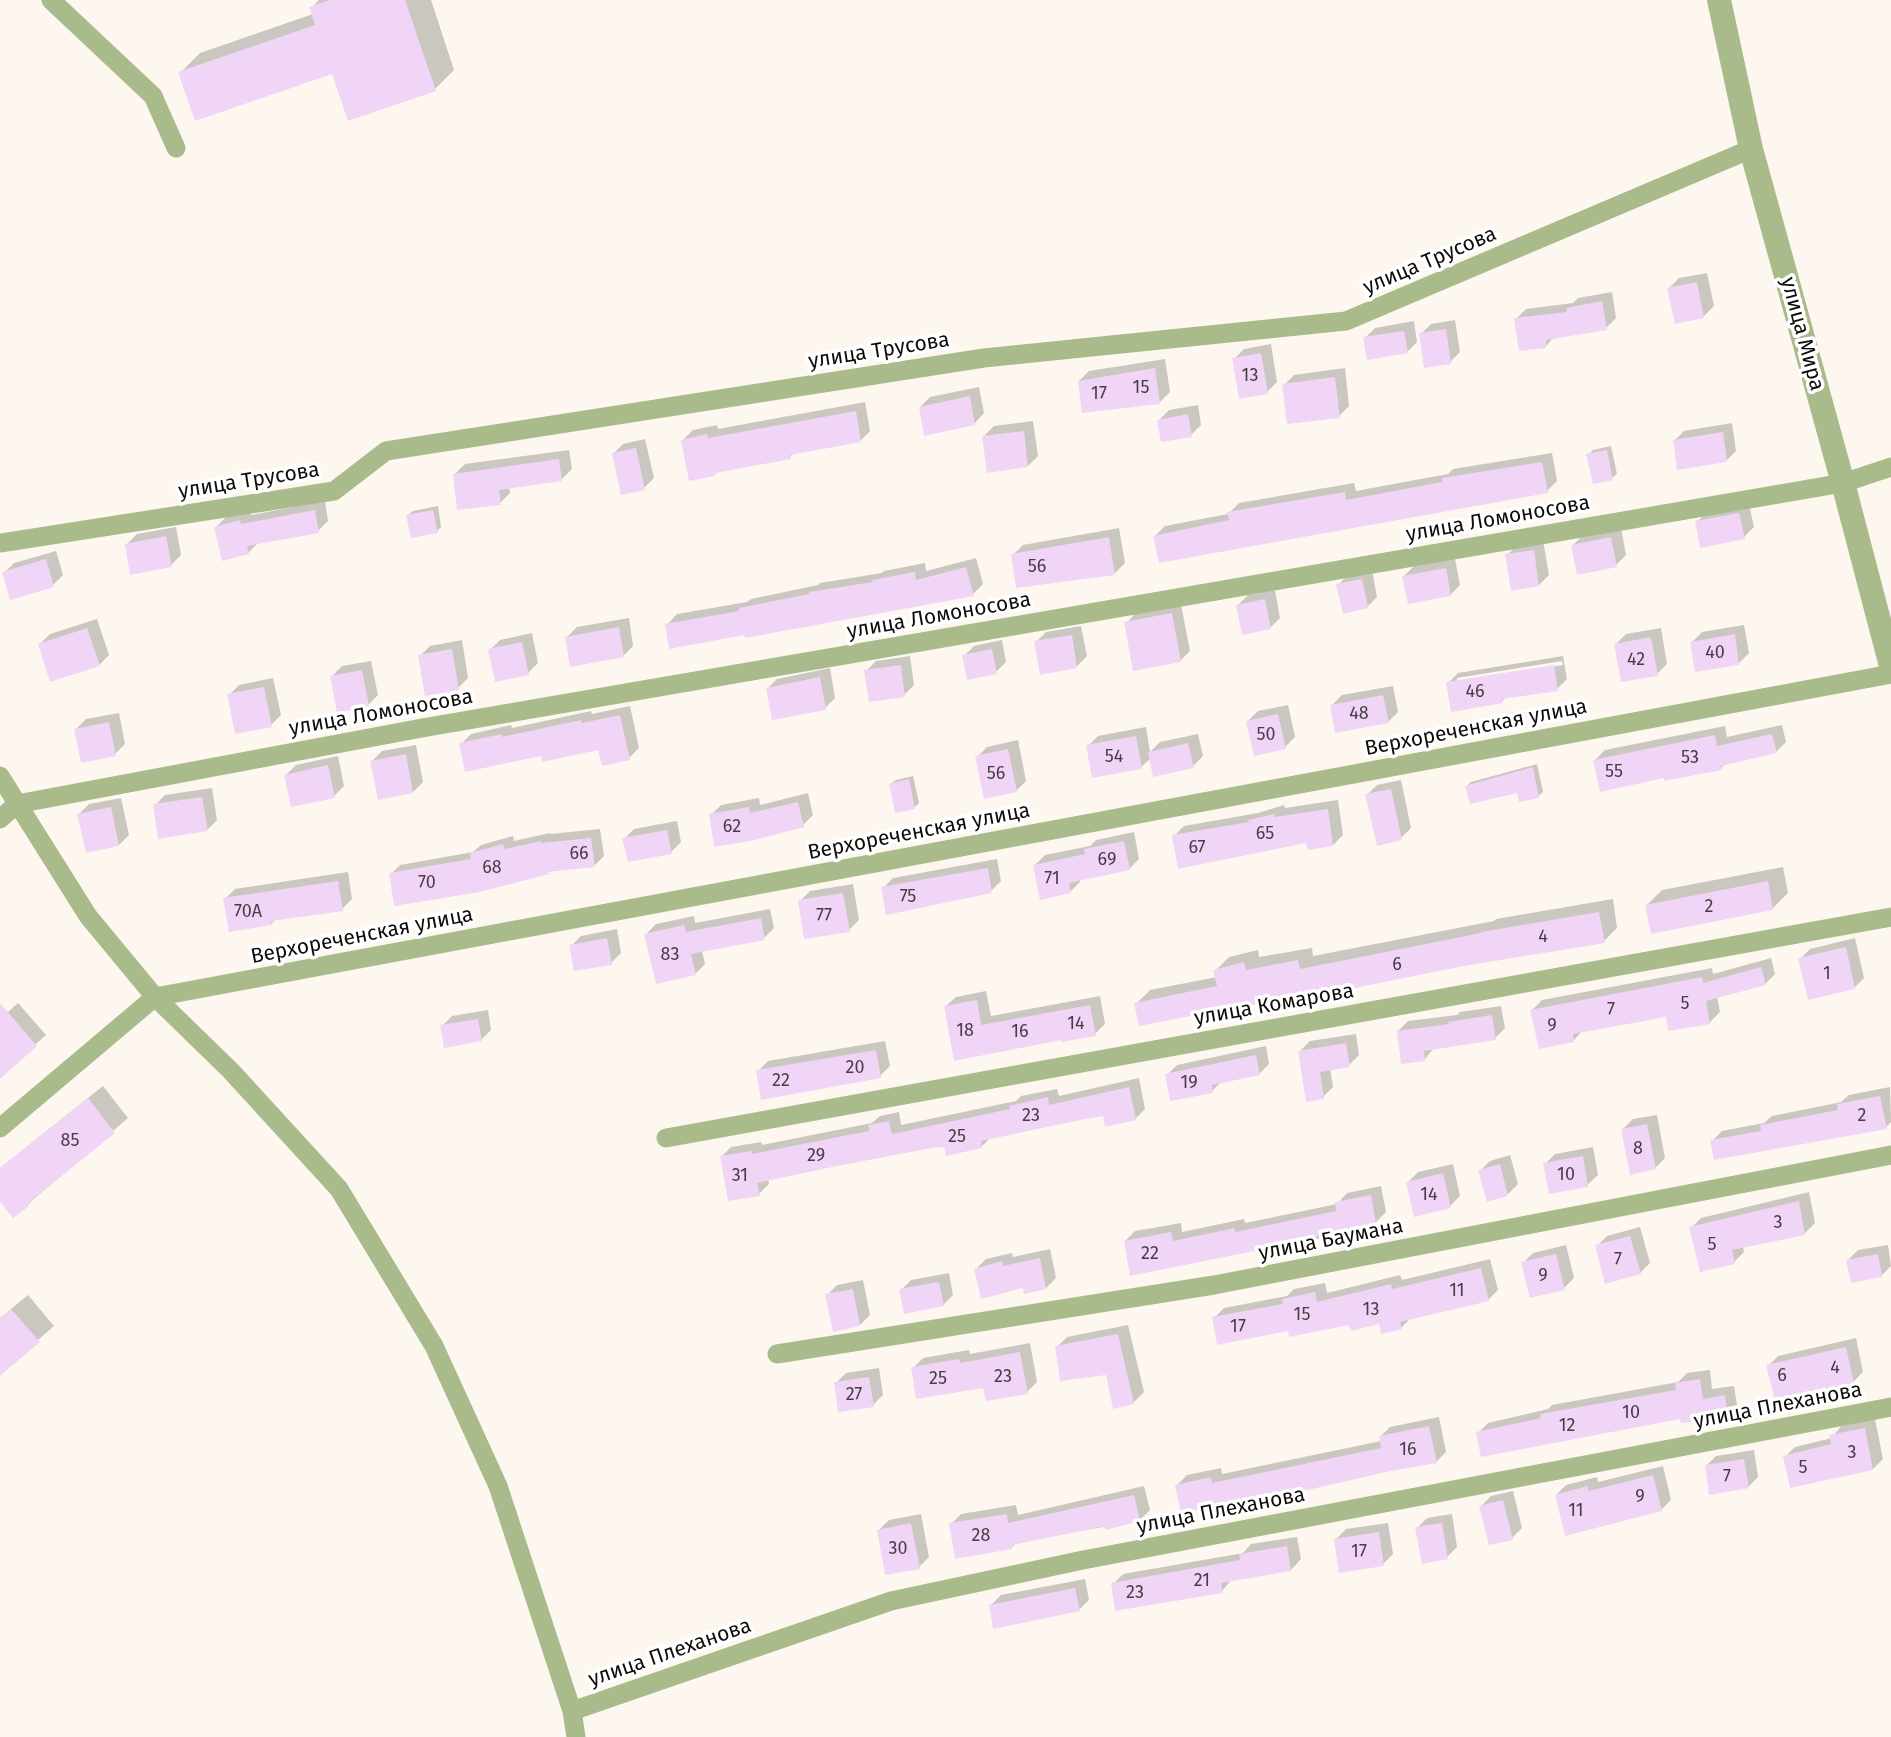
<!DOCTYPE html>
<meta charset="utf-8">
<style>
body{margin:0}
canvas{display:block;background:#fdf7f0}
</style>
<canvas width="1891" height="1737"></canvas>
<script>
const ctx = document.querySelector('canvas').getContext('2d');
ctx.lineJoin = 'round';
function fill(path, color) { ctx.fillStyle = color; ctx.fill(path, 'evenodd'); }
const poly = rows => new Path2D(rows.map(r => 'M' + r).join(''));
function stroke(path, color, width, dash) { ctx.strokeStyle = color; ctx.lineWidth = width; ctx.lineCap = dash ? 'butt' : 'round'; ctx.setLineDash(dash || []); ctx.stroke(path); }
function write(font, color, halo, rows, align = 'center') {
  ctx.font = font + ' "Fira Sans",sans-serif'; ctx.lineWidth = 7; ctx.setLineDash([]); ctx.textBaseline = 'middle'; ctx.strokeStyle = halo; ctx.fillStyle = color; for (const [text, x, y, turn = 0] of rows) {
    ctx.save(); ctx.translate(x, y); ctx.rotate((+turn || 0) * Math.PI / 180); ctx.textAlign = isNaN(turn) ? turn : align; if (halo) ctx.strokeText(text, 0, 0); ctx.fillText(text, 0, 0); ctx.restore();
  }
}
const shadow = poly([
 [319,0,431,0,454,70,435,89,333,71,180,73,200,53,313,14,311,8],
 [1707,273,1714,306,1704,316,1669,288,1679,278],
 [1612,292,1616,318,1606,328,1555,336,1546,346,1516,319,1526,309,1573,303,1578,298],
 [1455,320,1460,352,1450,362,1421,334,1431,324],
 [1414,321,1417,342,1407,352,1365,338,1375,328],
 [1271,344,1277,382,1267,392,1234,359,1244,349],
 [1165,359,1170,392,1160,402,1079,381,1089,371],
 [1345,368,1349,406,1339,416,1284,385,1294,375],
 [979,387,984,413,974,424,920,407,930,397],
 [865,402,870,431,860,441,795,452,790,457,718,471,715,474,683,440,693,430,717,425,718,429],
 [1198,405,1201,425,1191,435,1159,420,1169,410],
 [1033,421,1038,456,1028,466,984,436,994,426],
 [1732,423,1736,451,1726,461,1674,441,1684,431],
 [645,439,654,478,644,488,613,454,623,444],
 [1611,446,1617,474,1612,478,1588,455,1593,450],
 [569,450,572,469,562,479,509,487,510,493,500,503,455,474,465,464],
 [1552,453,1557,481,1547,491,1155,536,1165,526,1228,514,1239,503,1354,483,1356,491,1448,474,1453,469],
 [325,501,328,521,318,531,259,542,248,553,216,527,226,517,250,511,251,515],
 [1749,504,1754,527,1744,537,1697,522,1707,512],
 [438,506,441,527,437,531,408,515,413,511],
 [176,527,181,555,171,565,127,544,137,534],
 [1119,528,1125,563,1115,573,1013,555,1023,545],
 [1621,528,1626,555,1616,565,1573,545,1583,535],
 [1543,540,1549,575,1539,585,1507,555,1517,545],
 [56,551,63,575,53,585,4,573,14,563],
 [976,558,983,584,973,594,746,633,667,625,677,614,747,602,751,599,818,585,820,583,882,573,884,571,925,563,926,571],
 [1455,559,1460,585,1450,595,1404,576,1414,566],
 [1372,570,1377,597,1367,607,1338,585,1348,575],
 [1275,590,1280,618,1270,628,1238,605,1248,595],
 [1181,604,1190,651,1180,661,1126,623,1136,613],
 [629,618,633,646,623,656,567,637,577,627],
 [97,619,109,655,99,665,40,644,50,634],
 [1744,625,1749,653,1739,663,1692,642,1702,632],
 [1081,626,1087,656,1077,666,1036,642,1046,632],
 [1661,628,1667,664,1657,674,1616,644,1626,634],
 [532,633,538,663,528,673,490,650,500,640],
 [462,640,468,678,458,688,420,656,430,646],
 [1002,640,1006,662,996,672,964,656,974,646],
 [910,656,914,685,904,695,866,671,876,661],
 [1563,656,1567,679,1557,689,1507,696,1502,701,1448,683,1458,673],
 [1562,661,1563,665,1457,682,1457,678],
 [371,661,378,695,368,705,332,676,342,666],
 [830,668,835,698,825,708,767,689,777,679],
 [273,678,281,715,271,725,229,695,239,685],
 [1393,686,1398,712,1388,722,1332,705,1342,695],
 [1288,705,1295,737,1285,747,1248,721,1258,711],
 [630,706,639,748,629,758,600,747,542,754,461,744,471,734,511,725,512,728,591,711,592,714],
 [119,713,125,744,115,754,76,729,86,719],
 [1782,725,1786,742,1776,752,1727,763,1721,768,1665,776,1595,760,1605,750,1725,726,1727,737],
 [1146,727,1150,752,1160,742,1198,734,1203,756,1193,766,1151,758,1141,767,1088,746,1098,736],
 [1018,740,1026,781,1016,791,977,757,987,747],
 [416,745,423,782,413,792,372,761,382,751],
 [338,756,344,786,334,796,286,775,296,765],
 [1537,764,1543,792,1538,796,1518,791,1467,786,1471,782],
 [913,776,919,803,914,808,891,784,896,780],
 [1401,780,1411,828,1401,838,1367,795,1377,785],
 [212,788,217,820,207,830,155,805,165,795],
 [808,793,813,815,803,825,711,815,721,805,759,798,760,805],
 [121,798,129,835,119,845,79,814,89,804],
 [1338,800,1343,835,1333,845,1308,841,1174,836,1184,826,1258,813,1284,805,1285,808],
 [677,821,681,842,671,852,624,839,634,829],
 [600,829,604,856,595,865,391,874,400,865,473,852,481,845,513,836,514,841,550,833,550,834],
 [1134,832,1139,859,1129,869,1080,879,1080,882,1070,892,1035,865,1045,855,1090,846,1096,840],
 [997,859,1001,881,991,891,883,888,893,878],
 [1783,867,1788,893,1772,909,1647,905,1662,890],
 [348,872,352,899,342,909,276,919,271,924,225,899,235,889],
 [853,884,859,920,849,930,800,901,810,891],
 [1613,899,1617,928,1604,941,1224,1008,1136,1004,1150,990,1217,977,1215,971,1229,957,1258,950,1259,957,1312,948,1313,956,1494,921,1496,919],
 [770,909,774,928,764,938,702,951,705,964,695,974,646,934,656,924,694,916,695,923],
 [617,929,621,953,611,963,571,946,581,936],
 [1855,938,1864,978,1854,988,1800,959,1810,949],
 [1771,958,1775,974,1765,984,1717,997,1720,1012,1710,1022,1667,1015,1583,1030,1574,1040,1532,1010,1542,1000,1712,968,1713,974],
 [986,991,991,1016,1100,996,1105,1024,1095,1034,1062,1038,956,1059,945,1007,956,997],
 [18,1003,46,1035,0,1076,0,1019],
 [1501,1006,1505,1028,1495,1038,1434,1048,1424,1060,1398,1031,1408,1021,1457,1015,1460,1012],
 [488,1010,491,1030,481,1040,442,1026,452,1016],
 [1356,1034,1359,1055,1349,1065,1330,1068,1333,1087,1323,1097,1300,1051,1310,1041],
 [885,1041,890,1066,880,1076,758,1071,768,1061],
 [1266,1046,1269,1064,1259,1074,1222,1081,1212,1091,1167,1075,1177,1065],
 [1139,1078,1145,1109,1135,1119,1104,1114,991,1137,981,1147,945,1145,768,1179,769,1184,759,1194,721,1157,731,1147,761,1142,762,1145,872,1123,880,1116,899,1112,901,1125,1016,1101,1021,1096,1057,1089,1059,1096],
 [103,1086,128,1118,27,1205,0,1199,0,1168],
 [1890,1087,1891,1122,1886,1127,1712,1141,1722,1131,1764,1123,1772,1116,1841,1102,1849,1095],
 [1657,1115,1665,1158,1655,1168,1623,1129,1633,1119],
 [1593,1147,1598,1175,1587,1185,1545,1164,1555,1154],
 [1510,1155,1518,1184,1508,1194,1488,1200,1480,1171,1490,1161],
 [1453,1164,1460,1196,1450,1206,1408,1182,1418,1172],
 [1381,1186,1386,1212,1376,1222,1323,1233,1313,1245,1270,1246,1125,1241,1135,1231,1181,1223,1182,1232,1244,1219,1245,1223,1337,1204,1347,1193],
 [1809,1192,1815,1223,1805,1233,1743,1246,1744,1252,1734,1262,1691,1228,1701,1218],
 [1640,1227,1650,1263,1640,1273,1597,1246,1607,1236],
 [1566,1245,1574,1278,1564,1288,1523,1263,1533,1253],
 [1888,1245,1891,1266,1882,1275,1848,1260,1858,1250],
 [1050,1249,1056,1278,1046,1288,1024,1286,976,1269,986,1259,1012,1253,1013,1257],
 [1490,1259,1498,1290,1488,1300,1411,1318,1401,1328,1380,1322,1290,1329,1214,1318,1224,1308,1287,1296,1294,1289,1325,1283,1327,1293,1400,1275,1402,1280],
 [949,1273,953,1295,943,1305,901,1290,911,1280],
 [863,1280,870,1315,860,1325,827,1295,837,1285],
 [28,1295,54,1326,0,1373,0,1318],
 [1128,1325,1144,1392,1134,1402,1115,1406,1107,1373,1057,1347,1067,1337],
 [1856,1338,1863,1372,1853,1382,1803,1393,1768,1366,1778,1356],
 [1030,1343,1037,1382,1027,1392,985,1386,913,1368,923,1358,969,1350,970,1354],
 [879,1368,883,1395,873,1405,836,1383,846,1373],
 [1710,1370,1712,1389,1734,1386,1737,1405,1727,1415,1478,1433,1488,1423,1548,1409,1552,1405,1678,1382,1687,1373],
 [1439,1417,1446,1452,1436,1462,1252,1496,1177,1485,1187,1475,1221,1468,1222,1474,1381,1441,1380,1437,1390,1427],
 [1875,1419,1883,1459,1873,1469,1785,1457,1795,1447,1832,1438,1841,1426],
 [1754,1450,1758,1477,1748,1487,1706,1466,1716,1456],
 [1663,1466,1671,1500,1661,1510,1556,1495,1566,1485,1597,1477,1598,1482],
 [1144,1486,1150,1510,1140,1520,1016,1543,1011,1548,951,1524,961,1514,1016,1505,1018,1515],
 [1513,1491,1522,1528,1512,1538,1481,1506,1491,1496],
 [921,1514,929,1557,919,1567,879,1530,889,1520],
 [1452,1514,1457,1547,1447,1557,1417,1528,1427,1518],
 [1388,1523,1393,1554,1383,1564,1336,1539,1346,1529],
 [1297,1537,1301,1559,1291,1570,1232,1579,1222,1591,1113,1584,1123,1574,1243,1553,1251,1544],
 [1085,1579,1089,1600,1079,1610,991,1605,1001,1595]
]);
const building = poly([
 [330,0,405,0,436,91,348,121,332,74,195,121,178,72,315,25,309,7],
 [1697,282,1704,318,1675,324,1667,288],
 [1602,301,1607,330,1546,340,1546,348,1519,351,1514,318,1567,312,1566,308],
 [1446,329,1451,364,1424,368,1419,333],
 [1404,331,1408,353,1367,360,1363,337],
 [1261,353,1268,394,1239,399,1232,358],
 [1155,368,1160,404,1082,413,1078,381],
 [1335,377,1340,418,1287,424,1282,384],
 [970,396,975,425,924,436,919,407],
 [856,411,861,442,790,455,791,459,715,473,715,476,689,481,681,440,707,434,708,438],
 [1188,414,1192,437,1161,442,1157,420],
 [1024,431,1028,467,987,473,982,436],
 [1723,432,1727,462,1677,470,1673,440],
 [636,448,645,490,621,495,612,453],
 [1607,450,1613,480,1593,484,1586,454],
 [559,459,562,481,499,490,501,505,457,510,453,474],
 [1542,462,1548,493,1159,563,1153,536,1229,520,1227,512,1345,492,1346,500,1442,482,1442,478],
 [315,510,319,533,247,546,249,554,222,561,214,527,240,520,241,524],
 [433,510,438,533,411,538,406,515],
 [1739,513,1745,539,1700,548,1695,521],
 [166,536,172,567,130,575,125,544],
 [1109,537,1115,575,1016,588,1011,554],
 [1611,537,1617,567,1577,575,1571,545],
 [1534,550,1539,586,1511,591,1505,554],
 [46,559,54,587,10,600,2,572],
 [966,567,974,596,745,638,744,635,669,649,665,624,739,611,739,608,809,594,809,592,873,582,872,580,915,572,916,580],
 [1446,568,1451,596,1408,604,1402,576],
 [1362,579,1368,608,1343,614,1336,584],
 [1265,599,1271,629,1242,635,1236,605],
 [1172,613,1181,662,1133,671,1124,622],
 [619,627,624,657,570,667,565,637],
 [87,628,100,666,50,682,38,644],
 [1735,634,1739,665,1695,672,1690,642],
 [1072,635,1077,668,1040,675,1034,641],
 [1651,637,1658,676,1621,682,1614,644],
 [522,642,529,675,495,682,488,649],
 [452,649,459,690,425,696,418,655],
 [992,649,997,674,967,680,962,655],
 [901,665,905,697,869,702,864,670],
 [1554,665,1558,691,1502,699,1503,703,1451,712,1446,682],
 [362,670,369,706,337,713,330,676],
 [820,677,826,710,772,720,766,688],
 [264,687,272,727,235,734,227,694],
 [1383,695,1389,723,1335,733,1330,705],
 [1278,714,1286,749,1254,756,1246,721],
 [620,715,630,760,602,766,598,750,542,762,541,756,465,772,459,743,502,734,502,737,581,720,582,723],
 [109,722,116,756,81,763,74,729],
 [1772,734,1777,753,1721,766,1722,770,1664,781,1664,778,1600,792,1593,760,1715,735,1717,746],
 [1136,736,1142,769,1092,778,1086,745],
 [1188,743,1194,768,1153,777,1148,752],
 [1008,749,1017,792,984,799,975,756],
 [406,754,413,793,378,800,370,761],
 [328,765,335,798,291,807,284,775],
 [1533,767,1539,798,1519,802,1517,793,1470,804,1465,786],
 [909,779,915,809,895,813,889,784],
 [1391,789,1402,840,1377,846,1365,794],
 [202,797,208,831,158,839,153,804],
 [798,802,804,827,755,840,714,847,709,814,749,807,750,813],
 [111,807,119,846,86,853,77,814],
 [1328,809,1333,846,1308,850,1306,843,1178,869,1172,835,1249,822,1248,820,1275,814,1275,817],
 [667,830,672,854,628,862,622,838],
 [591,838,595,867,548,872,549,874,480,892,394,906,389,873,471,859,470,853,503,844,505,849,541,841,541,843],
 [1124,841,1130,870,1069,883,1071,893,1040,900,1033,865,1085,854,1084,849],
 [988,868,992,893,886,915,881,887],
 [338,881,343,911,271,921,272,925,229,932,223,898],
 [1768,881,1773,910,1651,934,1645,905],
 [843,893,850,932,804,939,798,900],
 [1599,912,1605,943,1464,966,1320,995,1274,1003,1274,1000,1223,1012,1223,1010,1139,1026,1134,1003,1217,986,1213,970,1244,962,1246,970,1298,960,1300,969,1481,933,1481,932],
 [761,918,765,940,691,954,696,975,656,984,644,934,684,925,686,932],
 [607,938,612,965,574,971,569,945],
 [1846,947,1855,989,1808,1000,1798,958],
 [1761,967,1766,985,1706,1001,1710,1024,1668,1031,1666,1017,1573,1034,1574,1042,1539,1049,1530,1010,1702,977,1703,983],
 [977,1000,981,1025,1090,1005,1096,1036,1061,1042,1061,1040,954,1061,944,1006],
 [0,1003,37,1046,0,1079],
 [1492,1015,1496,1040,1424,1051,1425,1061,1401,1064,1397,1031,1449,1024,1448,1022],
 [478,1019,482,1041,444,1048,440,1025],
 [1346,1043,1350,1067,1320,1072,1324,1099,1306,1102,1298,1051],
 [876,1050,881,1078,761,1100,756,1070],
 [1256,1055,1260,1075,1212,1085,1213,1093,1170,1101,1165,1074],
 [1129,1087,1136,1120,1105,1127,1103,1116,1085,1119,981,1141,982,1148,946,1156,944,1147,937,1148,937,1147,846,1164,757,1183,760,1196,728,1201,720,1156,752,1151,752,1154,869,1131,868,1125,889,1121,892,1134,1010,1109,1009,1106,1048,1097,1049,1105],
 [1880,1096,1887,1129,1714,1160,1710,1140,1761,1131,1760,1125,1838,1110,1837,1104],
 [88,1098,115,1133,27,1204,29,1206,13,1218,0,1202,0,1168],
 [1647,1124,1656,1169,1630,1175,1621,1129],
 [1583,1156,1588,1187,1549,1194,1543,1163],
 [1500,1164,1508,1196,1487,1202,1478,1170],
 [1443,1173,1451,1208,1414,1217,1406,1182],
 [1371,1195,1376,1224,1312,1237,1314,1247,1271,1256,1269,1248,1130,1276,1124,1241,1171,1232,1173,1241,1235,1228,1235,1232,1336,1211,1335,1202],
 [1799,1201,1805,1235,1732,1250,1735,1264,1700,1272,1689,1227],
 [1630,1236,1641,1274,1605,1284,1595,1245],
 [1556,1254,1565,1290,1530,1298,1521,1262],
 [1878,1254,1882,1277,1851,1283,1846,1260],
 [1040,1258,1046,1289,1024,1294,1023,1288,981,1299,974,1269,1002,1261,1003,1266],
 [1481,1268,1489,1301,1400,1322,1402,1329,1381,1334,1379,1324,1351,1331,1349,1325,1289,1337,1288,1331,1217,1345,1212,1317,1283,1304,1282,1299,1315,1292,1317,1302,1391,1284,1392,1289],
 [939,1282,944,1306,904,1314,899,1289],
 [853,1289,860,1326,833,1332,825,1294],
 [11,1309,40,1342,0,1376,0,1318],
 [1118,1334,1134,1404,1113,1409,1106,1375,1060,1381,1055,1346],
 [1846,1347,1854,1384,1801,1395,1801,1397,1776,1404,1766,1365],
 [1020,1352,1028,1394,986,1401,983,1388,916,1399,911,1367,959,1359,960,1363],
 [869,1377,874,1407,838,1412,834,1382],
 [1700,1379,1703,1399,1725,1395,1728,1417,1681,1423,1680,1419,1481,1457,1476,1432,1541,1418,1540,1414,1676,1390,1675,1383],
 [1429,1426,1437,1463,1386,1472,1251,1503,1250,1498,1181,1513,1175,1485,1211,1477,1212,1483,1381,1448,1379,1436],
 [1865,1428,1873,1470,1790,1488,1783,1456,1831,1444,1829,1435],
 [1744,1459,1749,1488,1709,1495,1705,1465],
 [1653,1475,1662,1511,1565,1536,1555,1495,1587,1486,1589,1491],
 [1134,1495,1140,1521,1106,1530,1105,1526,1012,1545,1012,1549,955,1559,949,1523,1007,1514,1008,1523],
 [1503,1500,1513,1540,1489,1545,1479,1506],
 [911,1523,920,1569,885,1575,877,1530],
 [1442,1523,1448,1559,1422,1564,1415,1527],
 [1379,1532,1384,1566,1339,1573,1334,1539],
 [1287,1546,1291,1571,1221,1583,1223,1593,1115,1611,1111,1583,1240,1560,1239,1554],
 [1075,1588,1080,1611,993,1629,989,1605]
]);
const minor = poly([
 [51,0,153,96,176,148],
 [0,543,334,491,386,451,984,358,1346,321,1751,149],
 [0,776,88,916,155,997,231,1071,339,1189,434,1346,498,1486,572,1711,576,1737],
 [0,819,17,804,422,728,1843,483,1891,467],
 [0,1128,155,997,1891,674],
 [666,1138,1891,917],
 [777,1354,1214,1285,1891,1155],
 [572,1711,891,1601,1083,1560,1891,1407]
]);
const tertiary = poly([
 [1719,0,1751,149,1843,483,1891,666]
]);
const numberNames = [
 ["13",1250,376],
 ["15",1141,388],
 ["17",1099,394],
 ["56",1037,567],
 ["40",1715,653],
 ["42",1636,660],
 ["46",1475,692],
 ["48",1359,714],
 ["50",1266,735],
 ["54",1114,757],
 ["53",1690,758],
 ["55",1614,772],
 ["56",996,774],
 ["62",732,827],
 ["65",1265,834],
 ["67",1197,848],
 ["66",579,854],
 ["69",1107,860],
 ["68",492,868],
 ["71",1052,879],
 ["70",427,883],
 ["75",908,897],
 ["2",1709,907],
 ["70А",248,912],
 ["77",824,916],
 ["4",1543,937],
 ["83",670,955],
 ["6",1397,965],
 ["1",1827,974],
 ["5",1685,1004],
 ["7",1611,1010],
 ["14",1076,1024],
 ["9",1552,1026],
 ["18",965,1031],
 ["16",1020,1032],
 ["20",855,1068],
 ["22",781,1081],
 ["19",1189,1083],
 ["23",1031,1116],
 ["2",1862,1116],
 ["25",957,1137],
 ["85",70,1141],
 ["8",1638,1149],
 ["29",816,1156],
 ["10",1566,1175],
 ["31",740,1176],
 ["14",1429,1195],
 ["3",1778,1223],
 ["5",1712,1245],
 ["22",1150,1254],
 ["7",1618,1260],
 ["9",1543,1276],
 ["11",1457,1291],
 ["13",1371,1310],
 ["15",1302,1315],
 ["17",1238,1327],
 ["4",1835,1368],
 ["6",1782,1376],
 ["23",1003,1377],
 ["25",938,1379],
 ["27",854,1395],
 ["10",1631,1413],
 ["12",1567,1426],
 ["16",1408,1450],
 ["3",1852,1453],
 ["5",1803,1468],
 ["7",1727,1477],
 ["9",1640,1497],
 ["11",1576,1511],
 ["28",981,1536],
 ["30",898,1549],
 ["17",1359,1552],
 ["21",1202,1581],
 ["23",1135,1593]
];
const streetNames = [
 ["улица Трусова",1430,261,-23],
 ["улица Мира",1802,334,75],
 ["улица Трусова",879,351,-9],
 ["улица Трусова",249,481,-9],
 ["улица Ломоносова",1498,519,-10],
 ["улица Ломоносова",939,616,-10],
 ["улица Ломоносова",381,713,-10],
 ["Верхореченская улица",1476,728,-11],
 ["Верхореченская улица",919,832,-11],
 ["Верхореченская улица",362,936,-11],
 ["улица Комарова",1274,1005,-10],
 ["улица Баумана",1331,1240,-11],
 ["улица Плеханова",1778,1406,-11],
 ["улица Плеханова",1221,1511,-11],
 ["улица Плеханова",670,1653,-19]
];
fill(shadow, '#0003');
fill(building, '#f0d5f7');
stroke(minor, '#aabb8b', 19);
stroke(tertiary, '#aabb8b', 24);
write('18px', '#463e45', null, numberNames);
write('21px', '#0e0c0a', '#fff', streetNames);
</script>
